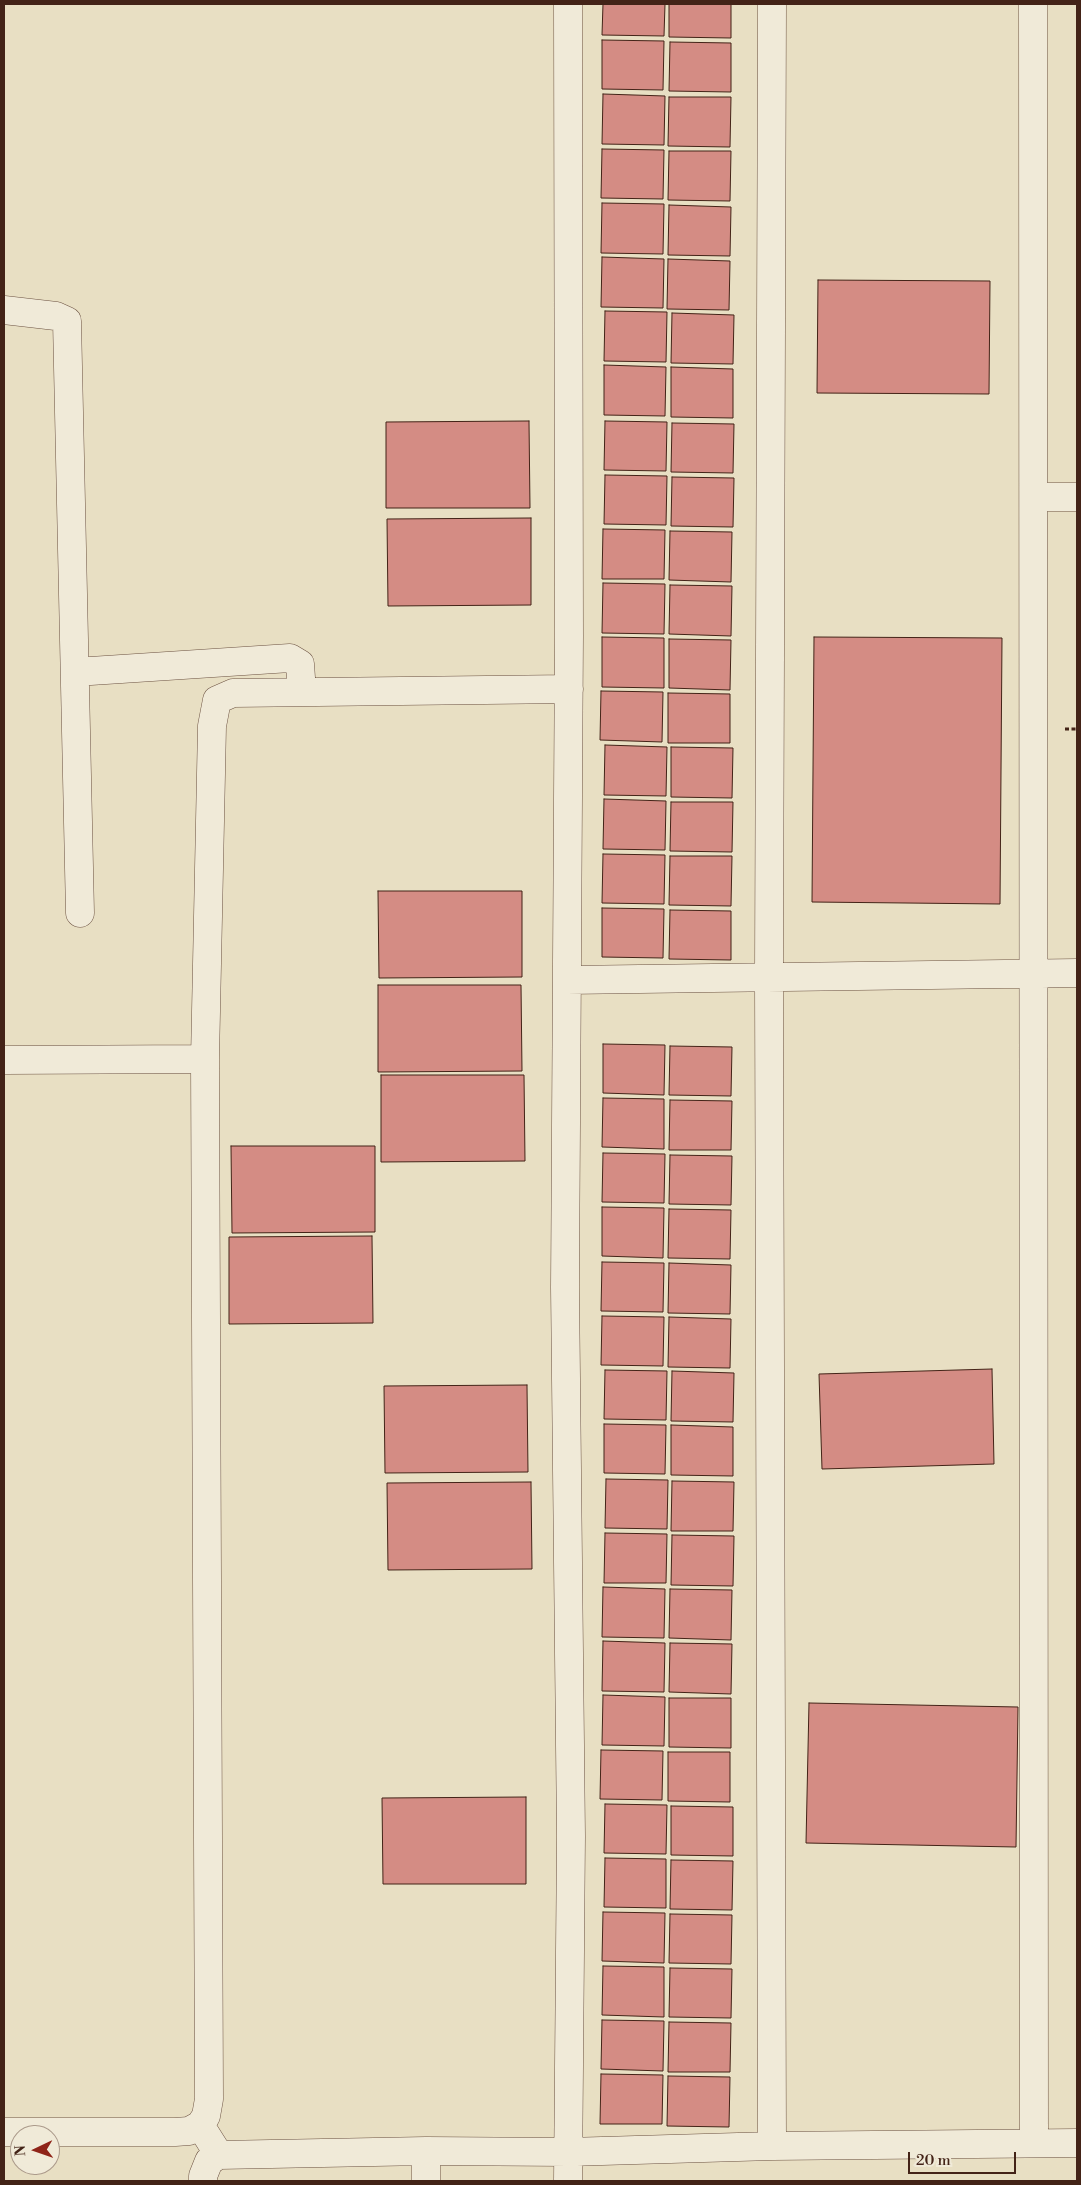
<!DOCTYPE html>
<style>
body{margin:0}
#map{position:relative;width:1081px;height:2185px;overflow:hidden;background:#e8dfc3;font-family:"Libre Bodoni",serif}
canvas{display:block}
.frame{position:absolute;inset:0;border:5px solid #432317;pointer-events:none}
.north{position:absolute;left:10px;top:2125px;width:50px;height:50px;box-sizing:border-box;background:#f0ead8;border:1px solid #ab9a8b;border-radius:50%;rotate:267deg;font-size:14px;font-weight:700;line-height:20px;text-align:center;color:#432317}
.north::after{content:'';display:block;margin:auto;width:18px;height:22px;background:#8f2418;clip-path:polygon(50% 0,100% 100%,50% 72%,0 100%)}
.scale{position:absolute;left:908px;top:2152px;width:108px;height:22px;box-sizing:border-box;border:2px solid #432317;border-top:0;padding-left:6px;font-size:15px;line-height:18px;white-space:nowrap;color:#432317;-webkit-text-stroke:4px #f0ead8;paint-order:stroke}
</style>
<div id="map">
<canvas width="1081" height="2185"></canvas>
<div class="frame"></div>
<div class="north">N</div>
<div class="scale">20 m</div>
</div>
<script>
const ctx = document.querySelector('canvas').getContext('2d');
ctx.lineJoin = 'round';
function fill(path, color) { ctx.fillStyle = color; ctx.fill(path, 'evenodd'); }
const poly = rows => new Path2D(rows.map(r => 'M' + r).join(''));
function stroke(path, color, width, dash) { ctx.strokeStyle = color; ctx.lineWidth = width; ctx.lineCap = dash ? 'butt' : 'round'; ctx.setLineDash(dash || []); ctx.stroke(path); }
const building = poly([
 [603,4,665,4,664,36,602,35,603,4],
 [669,4,731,4,731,38,669,37,669,4],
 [602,40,664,41,663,90,602,89,602,40],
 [670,42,731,43,731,92,669,91,670,42],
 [603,94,665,96,664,145,602,144,603,94],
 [669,97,731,97,730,147,668,146,669,97],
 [602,149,664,150,663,199,601,198,602,149],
 [669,151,731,151,730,201,668,200,669,151],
 [602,203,664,204,663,254,601,253,602,203],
 [669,205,731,207,730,256,668,255,669,205],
 [602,257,664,259,663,308,601,307,602,257],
 [668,259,730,261,729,310,667,309,668,259],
 [818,280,990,281,989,394,817,393,818,280],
 [605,311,667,312,666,362,604,361,605,311],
 [672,313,734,315,733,364,671,363,672,313],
 [604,365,666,367,665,416,604,415,604,365],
 [671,367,733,369,733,418,671,417,671,367],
 [529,421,530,508,386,508,386,422,529,421],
 [605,421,667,422,666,471,604,470,605,421],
 [672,423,734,424,733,473,671,472,672,423],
 [605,475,667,476,666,525,604,524,605,475],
 [672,477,734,478,733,527,671,526,672,477],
 [531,518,531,605,388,606,387,519,531,518],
 [603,529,665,530,664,579,602,579,603,529],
 [670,531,732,532,731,582,669,580,670,531],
 [603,583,665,584,664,634,602,633,603,583],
 [670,585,732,586,731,636,669,634,670,585],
 [602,637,664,638,664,688,602,687,602,637],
 [814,637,1002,638,1000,904,812,902,814,637],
 [669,639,731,640,730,690,669,688,669,639],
 [601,691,663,692,662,742,600,740,601,691],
 [668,693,730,694,730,743,668,743,668,693],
 [605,745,667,747,666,796,604,795,605,745],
 [671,747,733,748,732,798,671,797,671,747],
 [604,799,666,801,665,850,603,849,604,799],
 [671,802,733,802,732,852,670,851,671,802],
 [603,854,665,855,664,904,602,903,603,854],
 [670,856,732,856,731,906,669,905,670,856],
 [378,891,522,891,522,977,379,978,378,891],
 [602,908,664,909,663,958,602,957,602,908],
 [670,910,731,911,731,960,669,959,670,910],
 [378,985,521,985,522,1071,378,1072,378,985],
 [603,1044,665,1045,664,1095,603,1093,603,1044],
 [670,1046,732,1047,731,1096,669,1095,670,1046],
 [381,1075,524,1075,525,1161,381,1162,381,1075],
 [603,1098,664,1099,664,1149,602,1147,603,1098],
 [670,1100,732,1101,731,1150,669,1150,670,1100],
 [231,1146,375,1146,375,1232,232,1233,231,1146],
 [603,1153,665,1154,664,1203,602,1202,603,1153],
 [670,1155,732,1156,731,1205,669,1204,670,1155],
 [602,1207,664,1208,663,1258,602,1256,602,1207],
 [669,1209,731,1210,730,1259,668,1258,669,1209],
 [372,1236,373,1323,229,1324,229,1237,372,1236],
 [602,1262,664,1263,663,1312,601,1311,602,1262],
 [669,1263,731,1265,730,1314,668,1313,669,1263],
 [602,1316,664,1317,663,1366,601,1365,602,1316],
 [669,1317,731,1319,730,1368,668,1367,669,1317],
 [992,1369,994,1464,822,1469,819,1374,992,1369],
 [605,1370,667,1371,666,1420,604,1419,605,1370],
 [672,1371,734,1373,733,1422,671,1421,672,1371],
 [527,1385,528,1472,385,1473,384,1386,527,1385],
 [604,1424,666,1425,665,1474,604,1473,604,1424],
 [671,1425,733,1427,733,1476,671,1475,671,1425],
 [606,1479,668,1480,667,1529,605,1528,606,1479],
 [672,1481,734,1482,733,1531,671,1531,672,1481],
 [531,1482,532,1569,388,1570,387,1483,531,1482],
 [605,1533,667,1534,666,1583,604,1583,605,1533],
 [672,1535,734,1536,733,1586,671,1585,672,1535],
 [603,1587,665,1589,664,1638,602,1637,603,1587],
 [670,1589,732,1590,731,1640,669,1638,670,1589],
 [603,1641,665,1643,664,1692,602,1691,603,1641],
 [670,1643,732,1644,731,1694,669,1692,670,1643],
 [603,1695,665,1697,664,1746,602,1745,603,1695],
 [669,1698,731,1698,731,1748,669,1747,669,1698],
 [809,1703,1018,1707,1016,1847,806,1843,809,1703],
 [601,1750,663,1751,662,1800,600,1799,601,1750],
 [668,1752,730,1752,730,1802,668,1801,668,1752],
 [526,1797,526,1884,383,1884,382,1798,526,1797],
 [605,1804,667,1805,666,1854,604,1853,605,1804],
 [671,1806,733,1807,733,1856,671,1855,671,1806],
 [605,1858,666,1859,666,1908,604,1907,605,1858],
 [671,1860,733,1861,732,1910,670,1909,671,1860],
 [603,1912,665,1913,664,1963,602,1961,603,1912],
 [670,1914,732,1915,731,1964,669,1963,670,1914],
 [603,1966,664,1967,664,2017,602,2015,603,1966],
 [670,1968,732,1969,731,2018,669,2017,670,1968],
 [602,2020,664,2021,663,2071,601,2069,602,2020],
 [669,2022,731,2023,730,2072,668,2072,669,2022],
 [601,2074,663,2075,662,2124,600,2124,601,2074],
 [668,2076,730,2077,729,2127,667,2126,668,2076]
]);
const path = poly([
 [1065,729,1077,729]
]);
const minor = poly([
 [772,4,769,977,772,2146],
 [1033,4,1034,2142],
 [4,310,56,316,67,321,80,913],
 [1034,497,1077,497],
 [75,672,290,658,300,664,302,692],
 [567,980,1077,973],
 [4,1060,205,1059],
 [200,2125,206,2116,209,2099,205,1059,212,726,217,700,233,693,569,689],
 [4,2132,175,2132,189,2131,200,2125,219,2155,426,2151,568,2152,772,2146,1077,2143],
 [426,2151,426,2181],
 [203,2181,203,2176,209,2161,219,2155],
 [568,2181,571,1836,565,1287,569,635,568,4]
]);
fill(building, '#d48c84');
stroke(building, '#432317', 1);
stroke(minor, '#6c5242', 29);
stroke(path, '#432317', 3, [4, 2.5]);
stroke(minor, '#f0ead8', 28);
</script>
